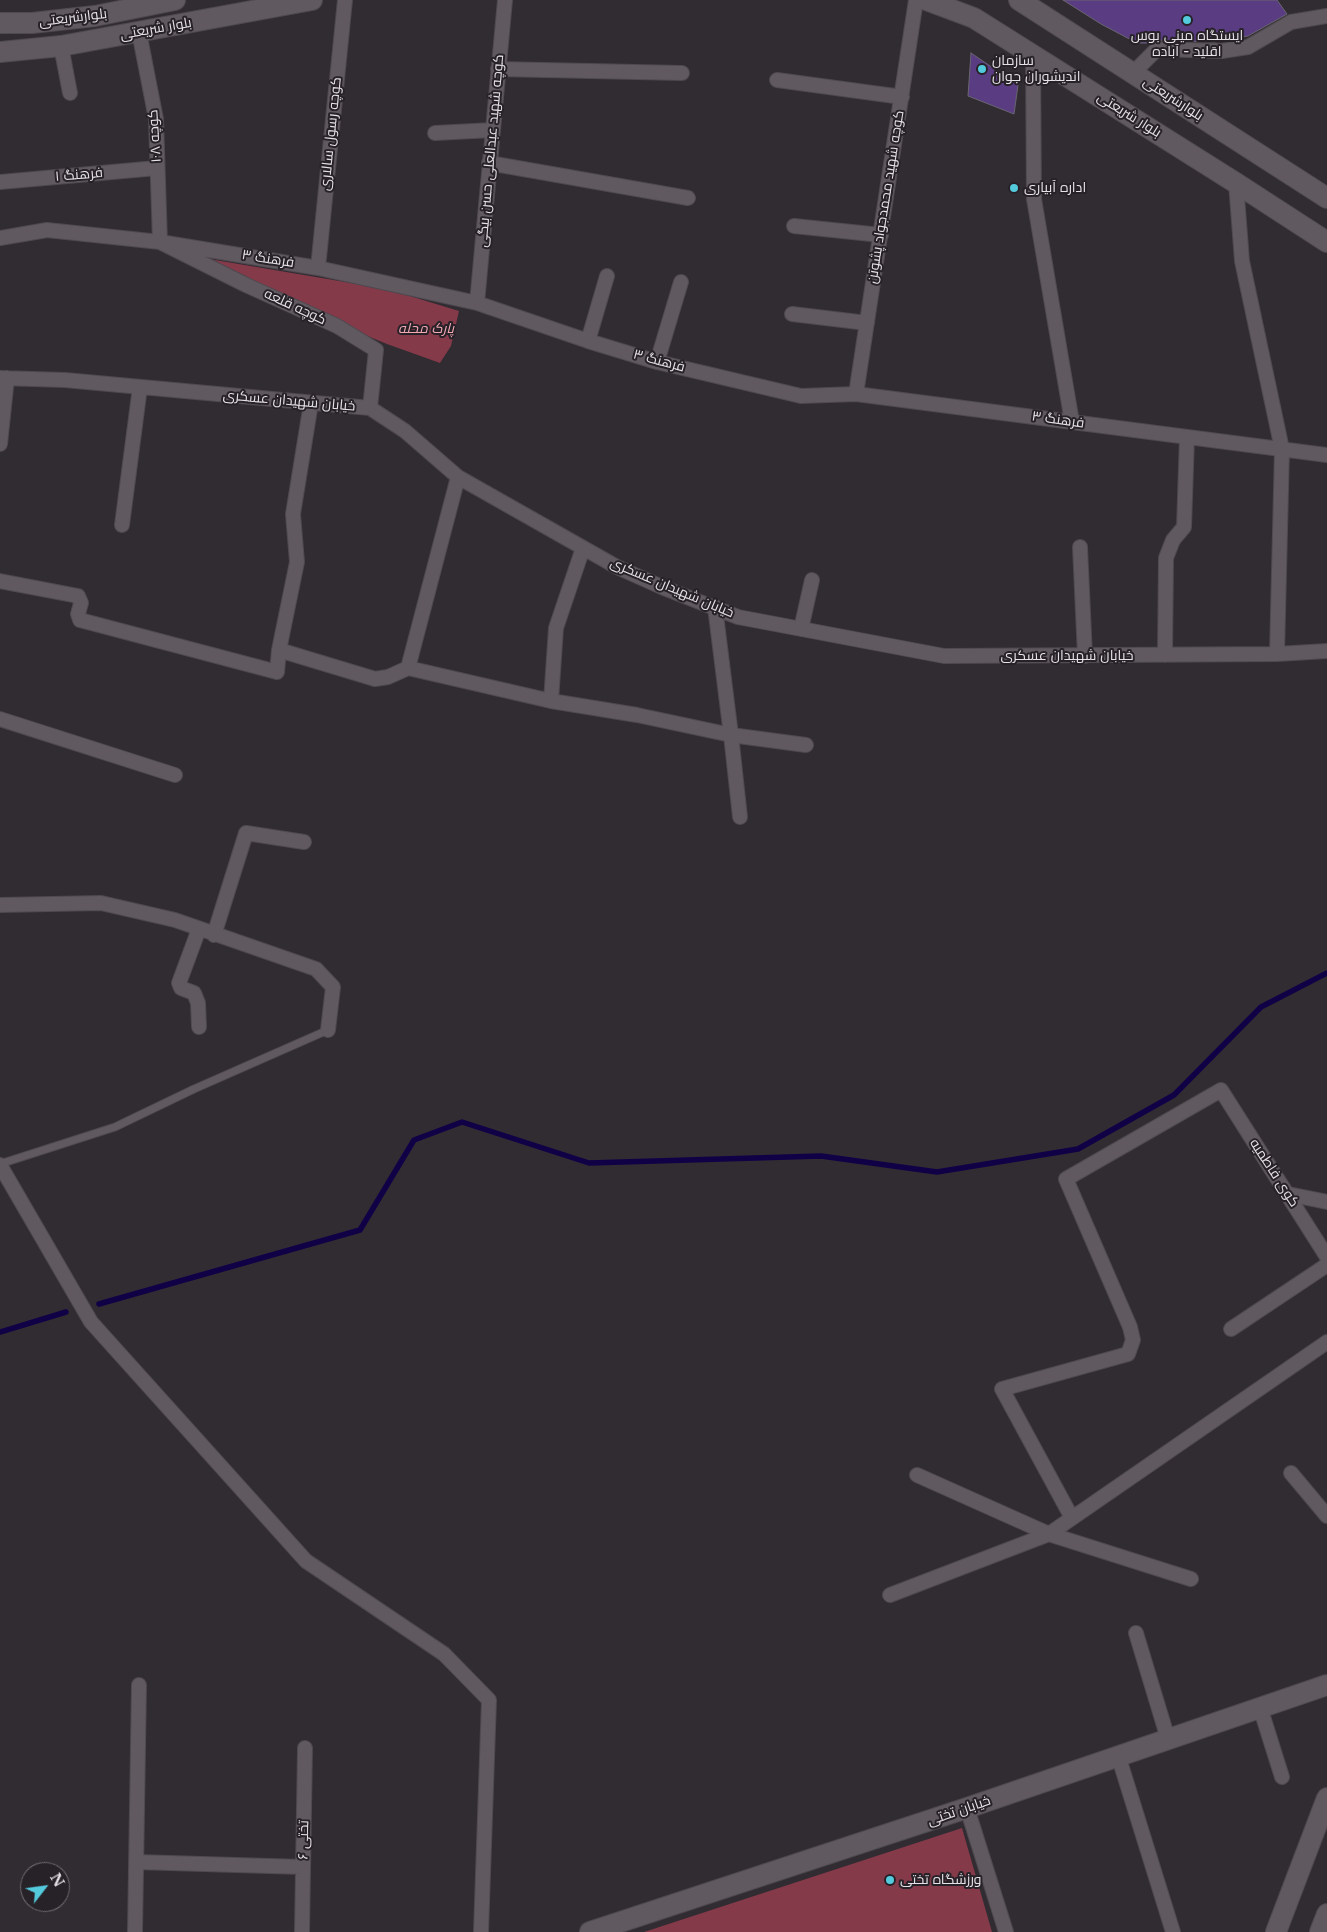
<!DOCTYPE html>
<meta charset="utf-8">
<style>
body{margin:0}
#map{position:relative;width:1327px;height:1932px;overflow:hidden;background:#312b32;font-family:"Libre Baskerville",serif}
canvas{display:block}
.north{position:absolute;left:20px;top:1862px;width:50px;height:50px;box-sizing:border-box;background:#272128;border:1px solid #736e74;border-radius:50%;rotate:60deg;font-size:14px;font-weight:700;line-height:20px;text-align:center;color:#e6e2e7}
.north::after{content:'';display:block;margin:auto;width:18px;height:22px;background:#54cadd;clip-path:polygon(50% 0,100% 100%,50% 72%,0 100%)}
</style>
<div id="map">
<canvas width="1327" height="1932"></canvas>
<div class="north">N</div>
</div>
<script>
const ctx = document.querySelector('canvas').getContext('2d');
ctx.lineJoin = 'round';
function fill(path, color) { ctx.fillStyle = color; ctx.fill(path, 'evenodd'); }
const poly = rows => new Path2D(rows.map(r => 'M' + r).join(''));
function stroke(path, color, width, dash) { ctx.strokeStyle = color; ctx.lineWidth = width; ctx.lineCap = dash ? 'butt' : 'round'; ctx.setLineDash(dash || []); ctx.stroke(path); }
function write(font, color, halo, rows, align = 'center') {
  ctx.font = font + ' "Libre Baskerville",Cairo,serif'; ctx.lineWidth = 4; ctx.setLineDash([]); ctx.textBaseline = 'middle'; ctx.strokeStyle = halo; ctx.fillStyle = color; for (const [text, x, y, turn = 0] of rows) {
    ctx.save(); ctx.translate(x, y); ctx.rotate((+turn || 0) * Math.PI / 180); ctx.textAlign = isNaN(turn) ? turn : align; if (halo) ctx.strokeText(text, 0, 0); ctx.fillText(text, 0, 0); ctx.restore();
  }
}
const green = poly([
 [209,259,387,289,459,311,451,346,440,363,387,344,204,269],
 [962,1828,992,1932,644,1932]
]);
const stream = poly([
 [99,1304,360,1230,414,1140,462,1122,589,1163,821,1156,937,1172,1078,1149,1174,1095,1261,1007,1327,973],
 [0,1332,66,1312]
]);
const building = poly([
 [1063,0,1277,0,1287,14,1248,36,1215,42,1157,40,1150,43,1137,43,1101,24,1063,0],
 [971,53,1018,85,1014,114,968,96,971,53]
]);
const lane = poly([
 [0,1164,115,1127,194,1089,328,1030]
]);
const street = poly([
 [139,32,156,119,160,242,246,285,337,326,376,350,370,408],
 [61,46,70,93],
 [1033,54,1034,199,1072,422],
 [498,69,682,73],
 [1133,73,1157,49,1222,51,1248,47,1291,22,1327,16],
 [777,80,902,97],
 [435,133,493,130],
 [489,163,688,198],
 [0,182,157,168],
 [1236,183,1242,261,1282,449,1277,654],
 [794,226,881,235],
 [0,238,47,230,160,242,318,268,477,303,588,341,657,362,801,396,856,394,1327,455],
 [318,268,345,0],
 [477,303,505,0],
 [792,314,867,323],
 [588,341,607,276],
 [657,362,681,282],
 [0,378,65,380,370,408,405,431,458,477,617,567,664,588,738,617,944,656,1277,654,1327,651],
 [856,394,916,0],
 [0,444,7,378],
 [122,525,140,387],
 [1080,547,1085,656],
 [0,581,78,596,81,603,78,614,80,620,277,672,279,650,297,562,293,514,311,403],
 [801,629,812,580],
 [279,650,375,679,388,677,408,668,551,701,637,715,731,735,715,607],
 [1165,655,1166,558,1173,540,1184,527,1187,437],
 [408,668,458,477],
 [551,701,556,628,583,548],
 [0,719,175,775],
 [740,817,731,735,806,745],
 [0,905,101,903,175,920,316,969,333,987,328,1030],
 [214,935,246,833,304,842],
 [199,1027,198,1003,194,993,181,988,179,983,199,929],
 [0,1165,91,1322,306,1561,444,1654,489,1700,481,1932],
 [1288,1194,1327,1202],
 [1231,1329,1327,1265],
 [1291,1473,1327,1516],
 [917,1475,1049,1534,1191,1579],
 [1072,1518,1002,1389,1128,1354,1133,1340,1130,1327,1066,1179,1221,1090,1327,1257],
 [890,1595,1049,1534,1327,1342],
 [1136,1633,1168,1739],
 [1260,1707,1282,1777],
 [1118,1755,1173,1932],
 [967,1808,1006,1932],
 [136,1862,303,1867],
 [135,1932,139,1685],
 [302,1932,305,1748]
]);
const secondary = poly([
 [926,0,974,18,1236,183,1327,242],
 [1019,0,1327,198],
 [0,23,32,23,95,16,175,0],
 [0,52,61,46,312,0],
 [590,1932,967,1808,1327,1685],
 [1276,1932,1327,1798],
 [1320,1932,1327,1914]
]);
const markers = [
 [1187,20,5,"#54cadd"],
 [982,69,5,"#54cadd"],
 [1014,188,5,"#54cadd"],
 [890,1880,5,"#54cadd"]
];
const streetNames = [
 ["بلوارشریعتی",73,18,-7],
 ["بلوار شریعتی",156,29,-10],
 ["بلوارشریعتی",1173,99,33],
 ["بلوار شریعتی",1129,115,32],
 ["کوچه رسول سالاری",331,134,-84],
 ["کوچه ۱۰۸",155,136,-94],
 ["کوچه شهید عبدالعلی حسن بیگی",491,151,-85],
 ["فرهنگ ۱",79,175,-5],
 ["کوچه شهید محمدجواد پشوتن",886,197,-81],
 ["فرهنگ ۳",268,259,9],
 ["کوچه قلعه",295,307,25],
 ["فرهنگ ۳",659,361,15],
 ["خیابان شهیدان عسکری",289,401,5],
 ["فرهنگ ۳",1058,420,8],
 ["خیابان شهیدان عسکری",672,588,23],
 ["خیابان شهیدان عسکری",1067,656],
 ["کوی فاطمیه",1274,1173,57],
 ["خیابان تختی",959,1811,-19],
 ["تختی ۶",304,1840,-89]
];
const poiNames = [
 ["ایستگاه مینی بوس",1187,36,"center"],
 ["اقلید - آباده",1187,52,"center"],
 ["سازمان",992,61],
 ["اندیشوران جوان",992,77],
 ["اداره آبیاری",1024,188],
 ["ورزشگاه تختی",900,1880]
];
const parkNames = [
 ["پارک محله",426,329]
];
fill(green, '#843a49');
stroke(stream, '#100147', 5.5);
fill(building, '#5a3c83');
stroke(building, '#696670', 1);
stroke(lane, '#4e494f', 9);
stroke(street, '#4e494f', 16);
stroke(secondary, '#4e494f', 22);
stroke(lane, '#605960', 7);
stroke(street, '#605960', 14);
stroke(secondary, '#605960', 20);
for (const [x, y, r, color] of markers) { const dot = new Path2D(); dot.arc(x, y, r, 0, 2 * Math.PI); ctx.fillStyle = color; ctx.fill(dot); stroke(dot, '#272128', 2); }
write('14px', '#e6e2e7', '#272128', streetNames);
write('14px', '#e6e2e7', '#272128', poiNames, 'left');
write('italic 14px', '#f3a9b4', '#272128', parkNames);
</script>
